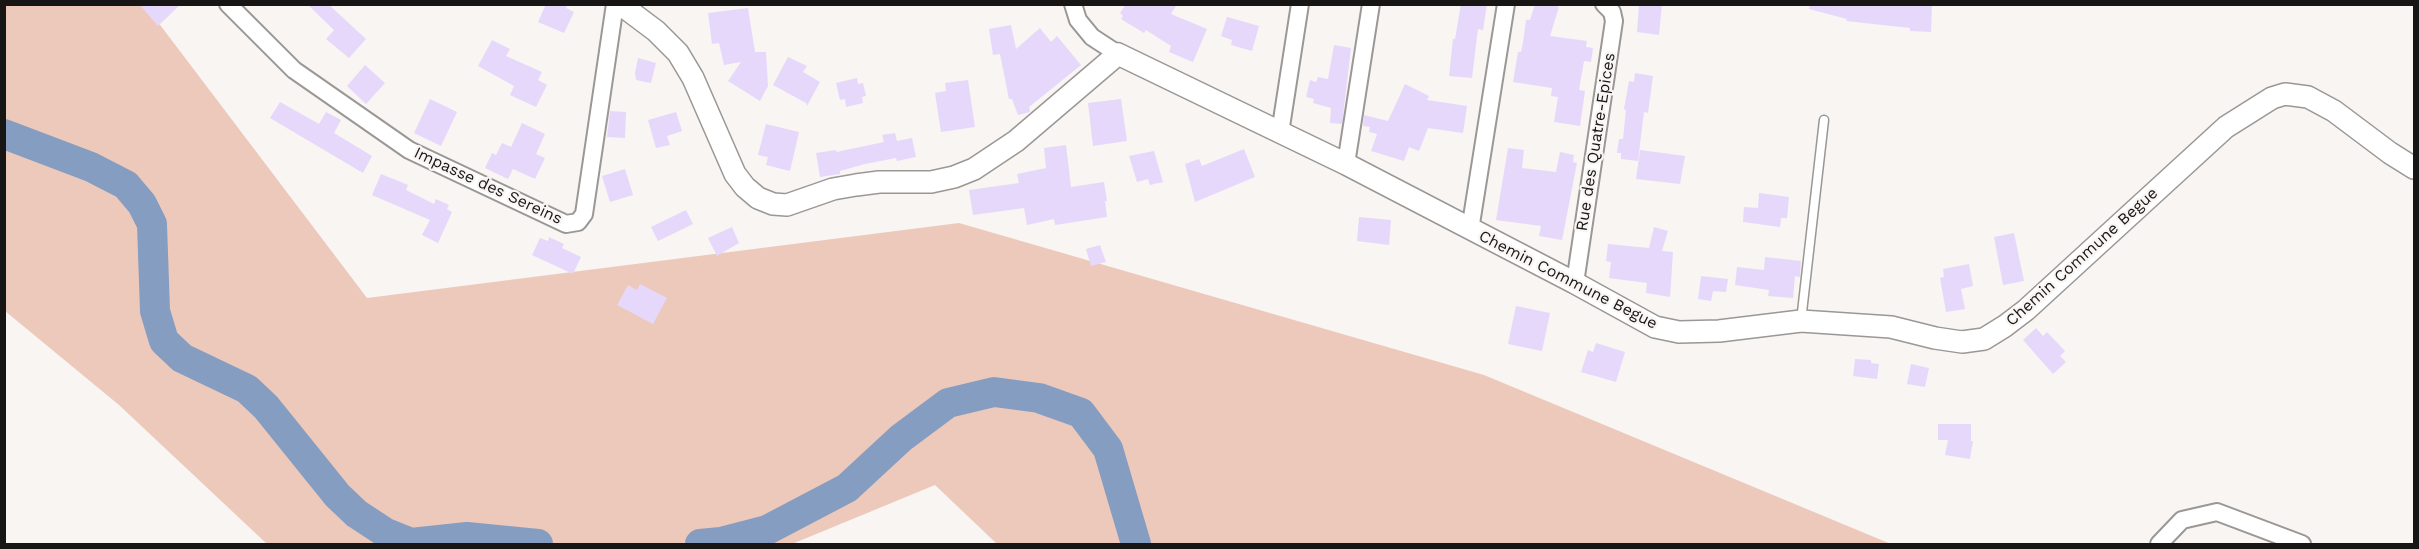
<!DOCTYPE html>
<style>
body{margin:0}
#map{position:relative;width:2419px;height:549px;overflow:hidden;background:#f8f5f3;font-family:"Work Sans",sans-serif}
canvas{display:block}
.frame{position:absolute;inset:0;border:6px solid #171615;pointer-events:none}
</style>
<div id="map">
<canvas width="2419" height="549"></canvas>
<div class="frame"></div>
</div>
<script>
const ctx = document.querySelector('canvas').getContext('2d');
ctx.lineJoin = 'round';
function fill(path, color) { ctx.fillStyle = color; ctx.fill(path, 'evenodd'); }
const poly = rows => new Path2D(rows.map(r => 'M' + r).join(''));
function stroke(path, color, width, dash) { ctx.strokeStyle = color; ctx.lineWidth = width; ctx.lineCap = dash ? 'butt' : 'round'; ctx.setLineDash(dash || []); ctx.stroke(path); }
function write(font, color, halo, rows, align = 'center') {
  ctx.font = font + ' "Work Sans",sans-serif'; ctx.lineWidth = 4.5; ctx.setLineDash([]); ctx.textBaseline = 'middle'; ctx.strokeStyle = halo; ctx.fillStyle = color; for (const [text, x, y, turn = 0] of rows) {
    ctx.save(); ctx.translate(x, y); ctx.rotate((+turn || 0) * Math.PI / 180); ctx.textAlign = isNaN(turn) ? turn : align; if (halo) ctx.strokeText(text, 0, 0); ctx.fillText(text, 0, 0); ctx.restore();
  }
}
const green = poly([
 [4,5,145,5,367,298,959,223,1484,375,1891,544,997,544,935,485,792,544,267,544,119,405,5,311]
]);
const river = poly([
 [4,134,91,167,126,185,142,204,152,224,155,311,164,341,182,358,247,389,266,407,337,495,357,514,386,533,411,543,467,537,538,544],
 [700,544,721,542,767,530,847,488,901,438,948,403,994,392,1039,398,1081,413,1108,449,1136,544]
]);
const building = poly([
 [139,4,181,4,158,26],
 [307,4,328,4,366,39,349,58,326,39,334,30],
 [546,4,567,4,566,8,574,12,564,33,538,22],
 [1126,4,1177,4,1171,14,1207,29,1193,62,1169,52,1171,46,1146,30,1144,33,1121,19,1123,16,1120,13],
 [1461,4,1487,4,1483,30,1478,29,1472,78,1449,76,1453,39,1455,39],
 [1535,4,1550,4,1559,7,1550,36,1587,41,1586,47,1593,48,1591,62,1584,61,1579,90,1585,91,1580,126,1554,122,1558,97,1551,96,1552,88,1513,82,1518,52,1521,52,1523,43,1526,20,1530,20],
 [1639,4,1662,4,1659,35,1637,32],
 [1810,4,1932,4,1931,32,1910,31,1910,28,1846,21,1847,19,1809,9],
 [748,8,755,52,766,52,768,86,760,101,728,81,741,62,724,65,719,43,712,44,708,13],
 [1227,17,1259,26,1252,51,1231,45,1232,40,1221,36],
 [1011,25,1016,49,1040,28,1051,42,1057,36,1081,65,1029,107,1030,112,1018,115,1012,99,1009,99,1000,54,993,55,989,29],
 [492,40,510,49,506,56,542,72,538,80,547,85,536,107,510,95,514,86,478,66],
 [1334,45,1351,48,1342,124,1330,123,1331,108,1313,103,1314,99,1306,97,1310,80,1316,82,1318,77,1328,79],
 [788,57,807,66,803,72,820,82,807,106,806,103,773,85],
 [638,58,656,63,651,83,636,80,635,73],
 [365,65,385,83,366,104,347,86],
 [1635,73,1653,76,1648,113,1644,112,1638,161,1621,159,1621,153,1617,153,1619,139,1623,139,1626,110,1624,109,1629,81,1634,82],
 [857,78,858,84,863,83,866,96,862,97,863,103,846,107,845,99,840,100,836,83],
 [968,80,975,127,941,132,935,93,946,91,945,83],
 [1405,84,1429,96,1427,100,1467,106,1463,133,1428,128,1419,151,1409,147,1404,161,1371,151,1377,134,1369,132,1370,127,1363,126,1364,115,1388,121],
 [430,99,457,112,441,146,414,133],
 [1121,99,1127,141,1093,146,1088,103],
 [280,102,319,124,326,112,341,120,334,133,372,156,363,173,270,118],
 [610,111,626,112,625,138,607,137],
 [676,112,682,131,667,136,670,145,656,148,648,120],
 [522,123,545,134,536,154,545,158,535,179,513,169,508,179,485,168,492,153,496,155,502,143,511,147],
 [766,124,799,132,790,171,766,165,768,157,758,155],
 [895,133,897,141,912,138,916,157,897,161,896,158,865,164,840,171,840,174,820,177,816,153,836,150,836,152,884,142,882,135],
 [1066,145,1071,187,1104,182,1107,201,1105,201,1107,217,1055,225,1054,219,1027,225,1024,208,973,215,969,190,1019,183,1017,174,1046,168,1044,148],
 [1508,148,1524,150,1522,168,1556,172,1560,152,1574,155,1573,162,1577,163,1562,240,1539,236,1541,226,1496,220],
 [1244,149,1255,177,1195,202,1185,164,1199,159,1202,166],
 [1640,150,1685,156,1680,184,1636,179],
 [1154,151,1163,182,1150,185,1148,179,1137,182,1129,156],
 [625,169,633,195,610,202,602,176],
 [381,174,408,185,406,190,434,204,436,199,449,205,447,209,452,212,438,243,422,235,430,220,372,195],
 [1759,193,1789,197,1787,218,1781,218,1780,227,1743,222,1744,207,1758,208],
 [686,210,693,224,658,241,651,227],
 [1359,217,1391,220,1389,245,1357,241],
 [732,227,739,243,717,256,708,238],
 [1654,227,1668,231,1662,251,1673,252,1670,297,1646,293,1647,283,1609,278,1611,262,1606,261,1608,244,1649,248],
 [2014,233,2024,281,2003,285,1994,237],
 [549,237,564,244,562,248,581,257,573,274,532,255,540,238,548,241],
 [1100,245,1106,262,1091,266,1086,249],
 [1765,257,1801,261,1800,277,1795,276,1793,298,1768,296,1769,290,1735,285,1737,267,1764,270],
 [1969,264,1973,286,1961,289,1965,309,1946,312,1940,278,1944,277,1943,269],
 [1701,276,1728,279,1726,292,1713,291,1711,301,1698,299],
 [640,284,667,298,653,324,617,305,628,285,637,290],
 [1516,306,1550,313,1542,351,1508,344],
 [2036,328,2043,336,2047,332,2065,351,2060,356,2066,362,2053,374,2023,340],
 [1596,343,1625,352,1616,382,1581,372,1588,350,1593,352],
 [1855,359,1871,360,1871,363,1879,364,1877,379,1853,376],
 [1911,364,1929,368,1925,387,1907,384],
 [1938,424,1971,424,1971,441,1973,441,1970,459,1945,455,1948,440,1938,440]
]);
const service = poly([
 [1801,321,1824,120]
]);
const minor = poly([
 [228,4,294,70,409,150,566,224,578,222,584,214,615,4],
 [1073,4,1078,20,1092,37,1118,54],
 [1280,133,1300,4],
 [1346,164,1371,4],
 [1470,230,1506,4],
 [1575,283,1614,21,1612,12,1604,4],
 [2159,544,2182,520,2217,512,2302,544]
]);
const tertiary = poly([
 [620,4,656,31,678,53,693,78,735,174,745,187,758,198,773,204,787,205,833,189,856,185,879,182,931,182,954,177,974,169,1016,141,1118,54,1346,164,1575,283,1655,327,1679,332,1719,331,1801,321,1891,327,1935,338,1962,342,1984,339,2005,326,2026,310,2226,127,2272,98,2285,94,2308,97,2334,111,2390,153,2414,168]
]);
const streetNames = [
 ["Rue des Quatre-Epices",1596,142,-81],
 ["Impasse des Sereins",488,186,25],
 ["Chemin Commune Begue",2082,257,-42],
 ["Chemin Commune Begue",1568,280,27]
];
fill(green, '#edc9bb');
stroke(river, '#859dc1', 30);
fill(building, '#e6d8fb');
stroke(service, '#9a9795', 11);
stroke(minor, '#9a9795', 20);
stroke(tertiary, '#9a9795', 24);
stroke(service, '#fff', 8);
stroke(minor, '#fff', 16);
stroke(tertiary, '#fff', 21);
write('16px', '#171615', '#f8f5f3', streetNames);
</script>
